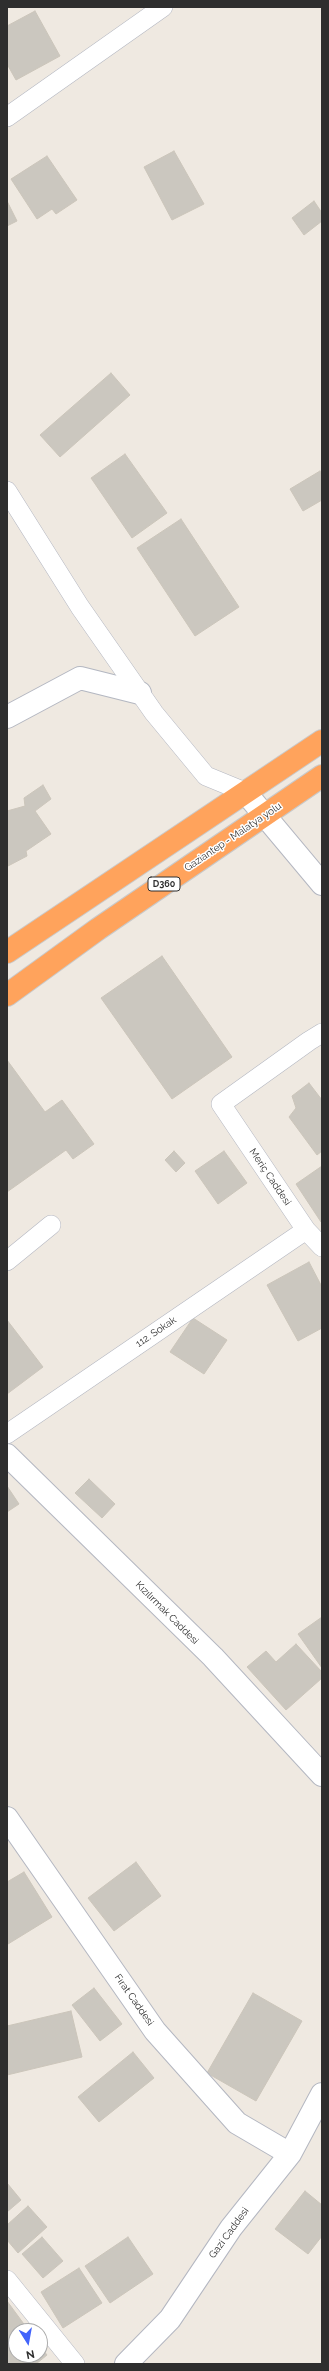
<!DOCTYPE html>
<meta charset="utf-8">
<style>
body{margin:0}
#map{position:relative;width:329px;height:2371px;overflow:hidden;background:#efe9e1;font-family:Raleway,sans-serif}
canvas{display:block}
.frame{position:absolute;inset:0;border:8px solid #2e2e2e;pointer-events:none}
.north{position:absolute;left:8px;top:2323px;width:40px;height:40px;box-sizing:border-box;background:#fff;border:1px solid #ababab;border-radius:50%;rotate:169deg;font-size:11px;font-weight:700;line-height:16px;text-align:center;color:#2e2e2e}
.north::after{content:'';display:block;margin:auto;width:14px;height:18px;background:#4264fb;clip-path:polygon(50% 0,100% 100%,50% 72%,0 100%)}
</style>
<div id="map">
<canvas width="329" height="2371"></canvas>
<div class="frame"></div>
<div class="north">N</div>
</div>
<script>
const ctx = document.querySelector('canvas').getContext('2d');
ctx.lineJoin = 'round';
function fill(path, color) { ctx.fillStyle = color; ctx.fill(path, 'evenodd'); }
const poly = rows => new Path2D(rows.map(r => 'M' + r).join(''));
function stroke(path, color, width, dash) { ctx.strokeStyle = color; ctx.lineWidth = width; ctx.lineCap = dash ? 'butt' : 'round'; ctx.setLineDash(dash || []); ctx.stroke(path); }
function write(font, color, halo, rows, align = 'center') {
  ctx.font = font + ' Raleway,sans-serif'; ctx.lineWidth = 3; ctx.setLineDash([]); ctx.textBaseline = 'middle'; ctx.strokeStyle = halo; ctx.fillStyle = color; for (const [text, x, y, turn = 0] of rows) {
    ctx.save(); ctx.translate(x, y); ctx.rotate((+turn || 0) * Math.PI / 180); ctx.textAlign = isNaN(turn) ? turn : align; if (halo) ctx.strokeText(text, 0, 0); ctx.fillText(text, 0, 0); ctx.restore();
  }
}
const building = poly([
 [35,11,60,56,16,80,7,64,7,26,35,11],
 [174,151,204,204,172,220,144,167,174,151],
 [47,156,77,200,56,214,52,209,37,219,11,179,47,156],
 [7,201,17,221,7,226,7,201],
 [314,201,322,213,322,221,304,235,292,218,314,201],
 [111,373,130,395,60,457,40,435,111,373],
 [125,454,167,513,132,538,91,478,125,454],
 [320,471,322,475,322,500,303,511,290,489,320,471],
 [181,519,239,607,195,636,137,548,181,519],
 [43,785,51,799,35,811,51,834,26,851,27,856,8,866,7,811,25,806,24,798,43,785],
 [162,956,232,1057,172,1099,101,998,162,956],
 [7,1060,45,1112,62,1100,94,1144,73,1159,66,1150,7,1192,7,1060],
 [309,1083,322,1100,322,1151,317,1155,289,1117,296,1108,292,1096,309,1083],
 [174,1151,185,1163,176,1172,165,1160,174,1151],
 [224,1151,247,1183,218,1204,195,1171,224,1151],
 [322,1166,322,1222,321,1222,296,1184,322,1166],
 [309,1262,322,1287,322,1328,298,1341,267,1285,309,1262],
 [193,1318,227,1340,204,1374,170,1352,193,1318],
 [7,1320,43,1367,7,1394,7,1320],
 [89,1479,115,1504,102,1518,75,1493,89,1479],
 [7,1486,19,1504,7,1512,7,1486],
 [322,1617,322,1668,298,1634,322,1617],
 [296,1644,322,1672,322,1678,286,1710,247,1667,266,1651,276,1662,296,1644],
 [136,1862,161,1896,114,1931,88,1898,136,1862],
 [24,1872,52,1917,8,1944,7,1882,24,1872],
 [94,1988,122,2024,100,2041,72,2005,94,1988],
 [253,1993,302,2021,256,2101,207,2073,253,1993],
 [71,2011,82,2057,7,2075,7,2026,71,2011],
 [133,2052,154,2078,99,2122,78,2097,133,2052],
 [7,2183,21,2200,7,2212,7,2183],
 [305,2191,322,2205,322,2236,308,2254,275,2229,305,2191],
 [28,2206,47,2227,18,2253,7,2240,7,2225,28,2206],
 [42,2237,63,2261,43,2278,22,2254,42,2237],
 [128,2237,153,2274,110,2303,85,2266,128,2237],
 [79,2268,102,2303,63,2328,41,2292,79,2268],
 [7,2301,29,2331,16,2331,16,2355,40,2355,40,2346,47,2355,36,2364,7,2364,7,2301]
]);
const street = poly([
 [7,117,163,7],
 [7,491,80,607,154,713,206,776,245,792],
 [322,1033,309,1041,221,1104,306,1230,322,1247],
 [7,1261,51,1225],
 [7,1434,306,1230],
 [7,2280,75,2364]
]);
const secondary = poly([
 [7,717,80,678,140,693],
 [245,792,322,884],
 [7,1455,213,1657,322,1775],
 [7,1818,155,2031,237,2123,290,2154],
 [126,2364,170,2319,231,2228,290,2154,322,2094]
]);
const highway = poly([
 [7,952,322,741],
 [7,995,98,929,322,776]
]);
const shields = [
 [164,884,32]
];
const shieldNames = [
 ["D360",164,884]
];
const streetNames = [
 ["Gaziantep - Malatya yolu",233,837,-34],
 ["Meriç Caddesi",270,1177,56],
 ["112. Sokak",156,1332,-34],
 ["Kızılırmak Caddesi",167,1613,45],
 ["Fırat Caddesi",134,2000,55],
 ["Gazi Caddesi",229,2233,-54]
];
fill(building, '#cbc7bf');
stroke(building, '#cbc5ba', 1);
stroke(street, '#b4b7c1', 20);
stroke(secondary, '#b4b7c1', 24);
stroke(highway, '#c9c9c9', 24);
stroke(street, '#fff', 19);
stroke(secondary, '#fff', 22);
stroke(highway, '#ffa35c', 22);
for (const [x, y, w] of shields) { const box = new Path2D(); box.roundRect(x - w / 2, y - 7, w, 14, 3); ctx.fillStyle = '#fff'; ctx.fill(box); stroke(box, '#2e2e2e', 1); }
write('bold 9px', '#2e2e2e', null, shieldNames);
write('10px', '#2e2e2e', '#fff', streetNames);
</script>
